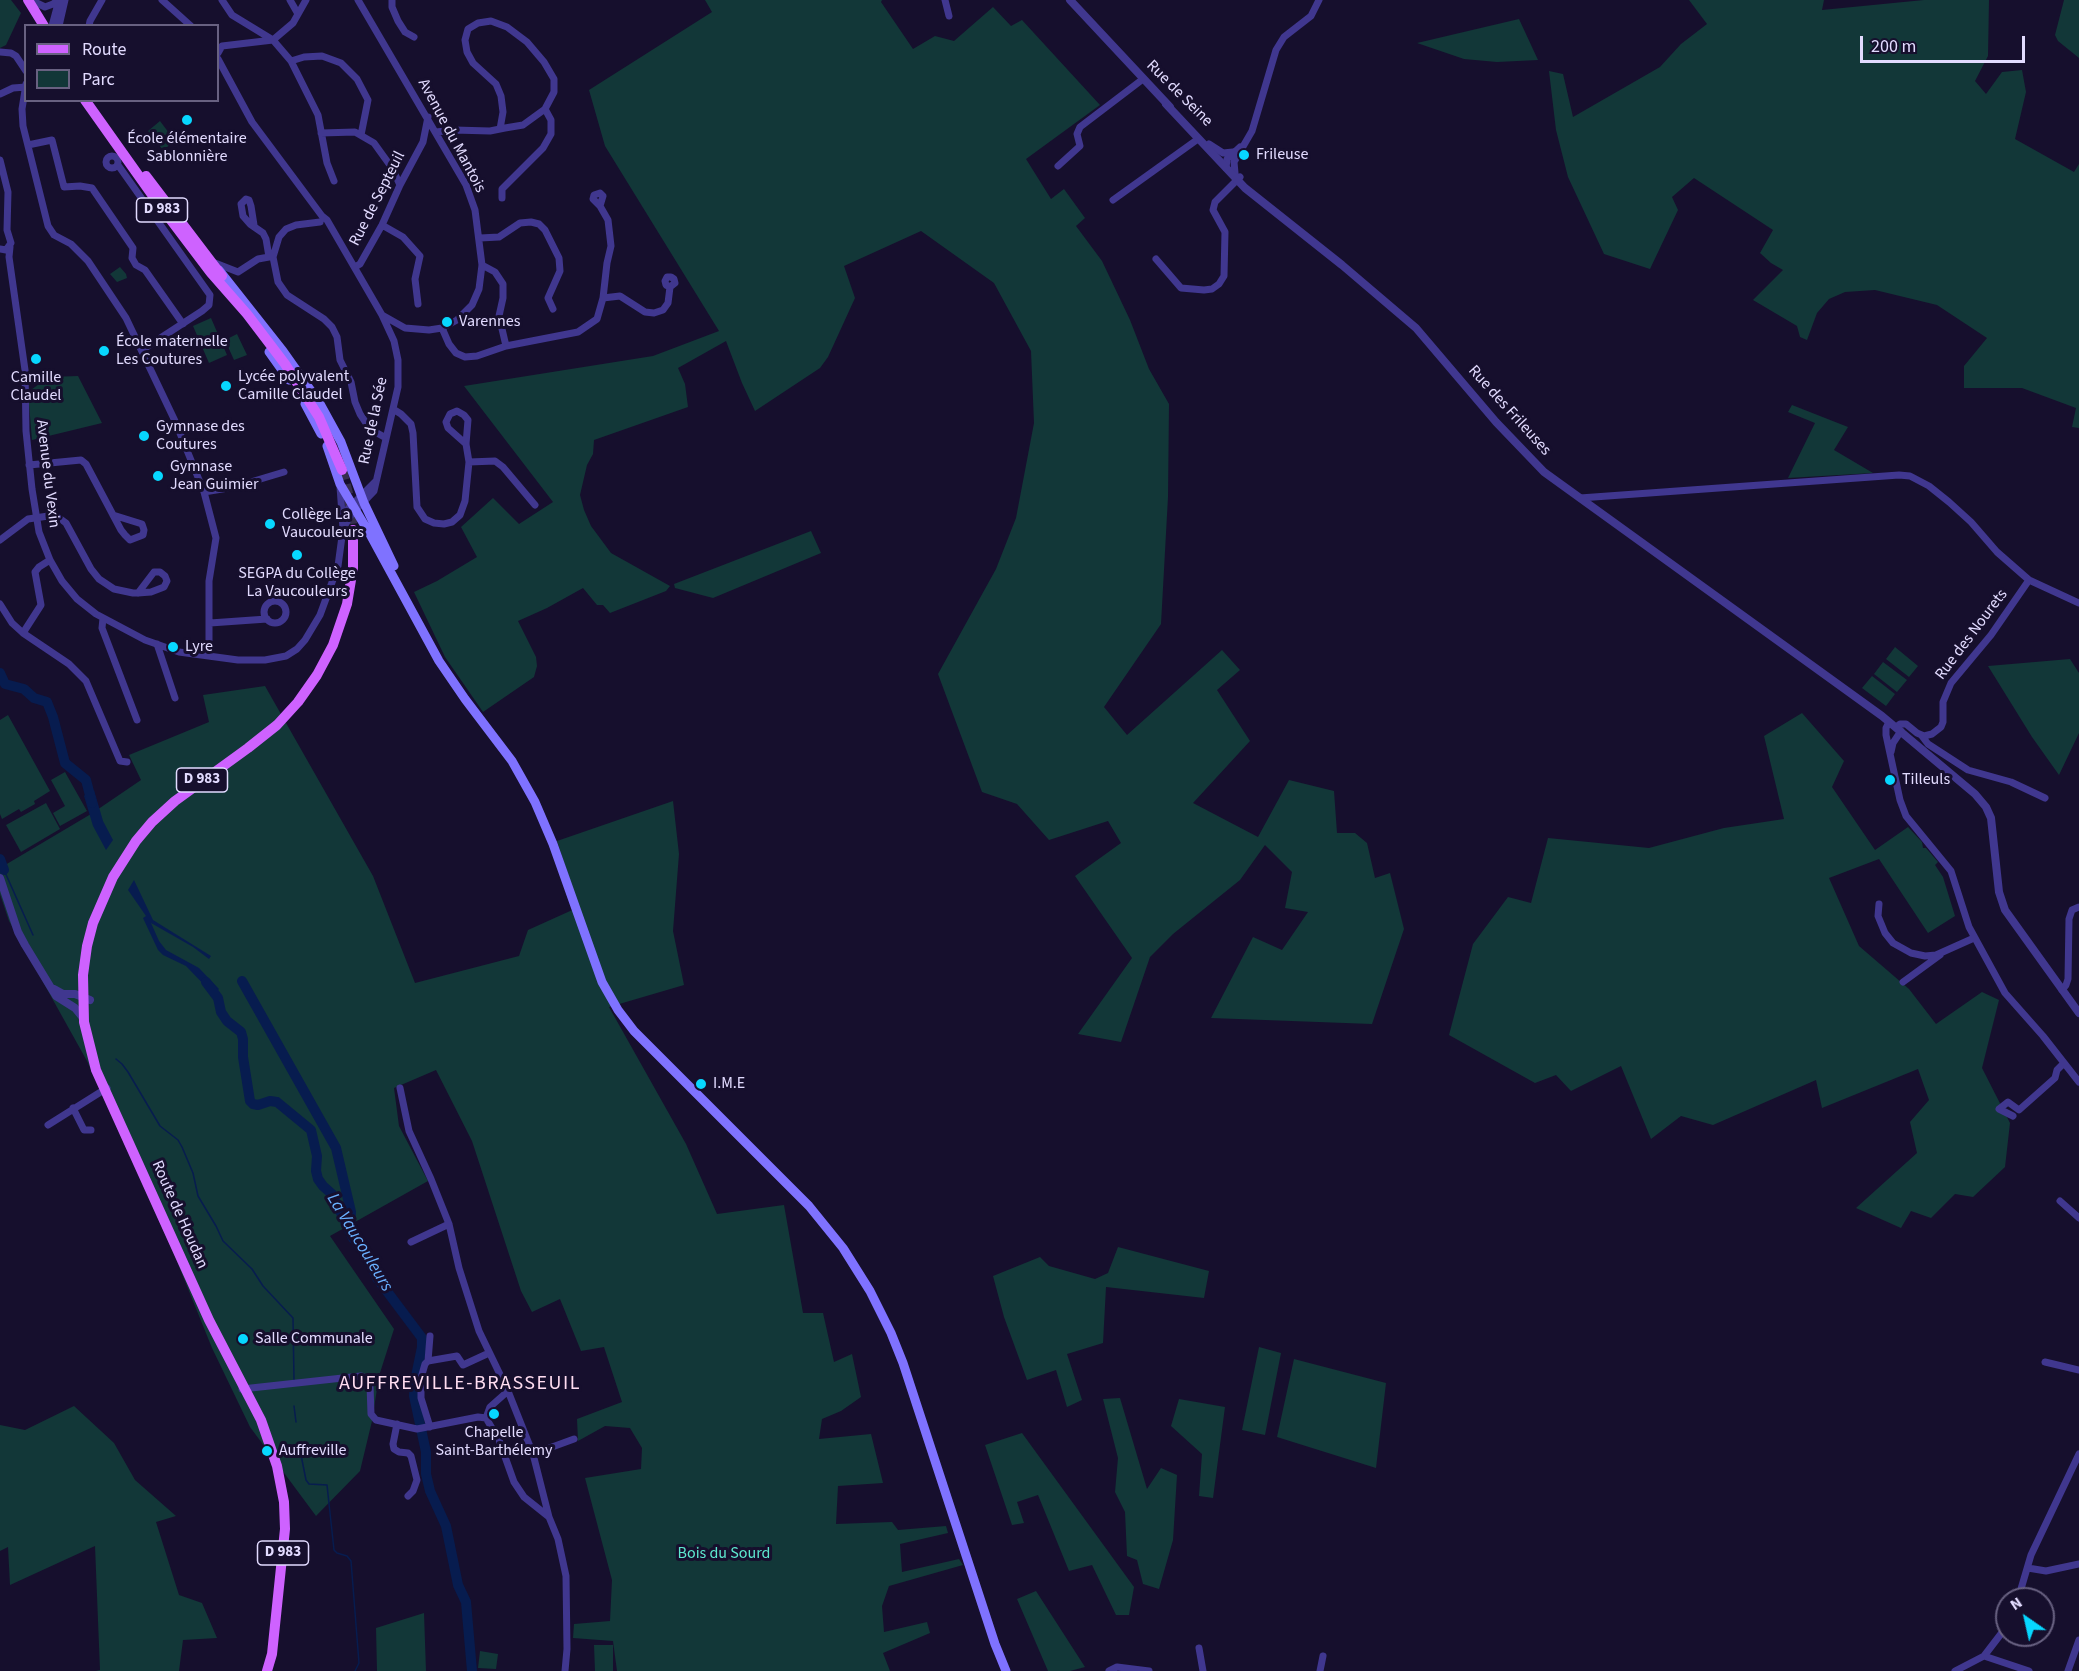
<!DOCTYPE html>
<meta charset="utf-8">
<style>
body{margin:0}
#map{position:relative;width:2079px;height:1671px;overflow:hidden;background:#160f2d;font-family:"Source Sans 3",sans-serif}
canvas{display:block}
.legend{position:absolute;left:24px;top:24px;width:195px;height:78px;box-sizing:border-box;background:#160f2d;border:2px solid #686181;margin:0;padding:8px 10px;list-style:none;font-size:18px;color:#e2dbff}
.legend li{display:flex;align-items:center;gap:12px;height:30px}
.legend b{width:30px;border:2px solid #686181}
.north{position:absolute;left:1995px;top:1587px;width:60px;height:60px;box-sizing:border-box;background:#160f2d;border:2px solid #686181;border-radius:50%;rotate:326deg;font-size:16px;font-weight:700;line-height:24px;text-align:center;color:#e2dbff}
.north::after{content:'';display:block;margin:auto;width:21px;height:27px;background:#07d7ff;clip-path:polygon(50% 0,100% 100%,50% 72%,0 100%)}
.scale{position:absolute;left:1860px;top:36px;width:165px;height:27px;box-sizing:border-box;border:3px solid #e2dbff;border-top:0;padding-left:8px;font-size:18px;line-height:21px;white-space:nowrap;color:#e2dbff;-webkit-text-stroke:4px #160f2d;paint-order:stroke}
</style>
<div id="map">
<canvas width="2079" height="1671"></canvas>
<ul class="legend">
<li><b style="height:8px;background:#ce62ff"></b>Route</li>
<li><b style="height:16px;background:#123738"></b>Parc</li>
</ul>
<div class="north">N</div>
<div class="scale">200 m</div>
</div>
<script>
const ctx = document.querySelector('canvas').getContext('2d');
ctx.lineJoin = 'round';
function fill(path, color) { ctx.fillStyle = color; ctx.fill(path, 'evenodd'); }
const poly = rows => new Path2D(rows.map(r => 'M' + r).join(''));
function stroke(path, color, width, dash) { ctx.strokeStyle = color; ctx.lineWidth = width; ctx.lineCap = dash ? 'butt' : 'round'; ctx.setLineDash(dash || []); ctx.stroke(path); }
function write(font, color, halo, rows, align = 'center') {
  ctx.font = font + ' "Source Sans 3",sans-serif'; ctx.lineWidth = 6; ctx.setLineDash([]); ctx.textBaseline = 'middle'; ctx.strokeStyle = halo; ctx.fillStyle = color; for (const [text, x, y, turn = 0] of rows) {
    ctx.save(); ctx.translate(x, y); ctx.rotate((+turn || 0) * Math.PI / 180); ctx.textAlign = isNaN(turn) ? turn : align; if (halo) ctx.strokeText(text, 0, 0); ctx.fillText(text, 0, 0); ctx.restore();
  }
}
const green = poly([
 [0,0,11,0,21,13,6,45,0,48],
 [705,0,882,0,881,2,913,49,935,36,954,41,993,7,1011,26,1022,20,1100,105,1026,159,1051,199,1064,189,1085,218,1076,226,1102,261,1130,320,1149,369,1169,404,1168,497,1161,624,1104,707,1127,735,1222,650,1240,670,1217,690,1250,741,1193,803,1258,837,1289,780,1334,791,1337,833,1355,833,1367,843,1375,878,1390,873,1404,929,1372,1024,1211,1018,1253,937,1282,950,1308,912,1285,908,1292,872,1265,845,1240,880,1173,934,1150,957,1121,1042,1078,1034,1132,958,1075,876,1121,843,1108,821,1049,840,1017,804,982,792,938,674,996,569,1016,518,1034,423,1031,351,994,283,921,231,844,266,855,298,828,357,820,368,755,411,742,383,726,341,678,368,685,384,688,407,594,440,593,454,587,465,580,495,584,510,591,526,611,553,670,586,666,591,610,613,603,605,597,605,583,588,547,608,518,621,536,657,537,666,534,677,483,712,445,657,414,592,437,581,477,557,461,527,493,498,519,524,553,502,464,386,653,356,719,331,605,146,589,90,712,12],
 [1689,0,1824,0,1822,10,1924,0,1989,0,1988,56,1975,81,1986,94,2002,72,2022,70,2026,92,2015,139,2074,172,2079,164,2079,428,2072,427,2076,408,2022,388,1964,388,1964,366,1987,338,1937,305,1875,290,1845,292,1829,299,1817,313,1807,340,1800,337,1797,326,1753,300,1783,270,1771,263,1760,253,1773,230,1694,178,1672,197,1678,210,1650,269,1604,254,1568,177,1556,130,1549,71,1563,74,1573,117,1660,67,1681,44,1707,24],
 [2064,0,2079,0,2079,58,2058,41,2055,35],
 [1519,19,1538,60,1497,62,1464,59,1417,43],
 [160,121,175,141,163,150,148,131],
 [120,267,126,274,127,278,117,282,110,274],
 [211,318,227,355,209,363,193,326],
 [237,334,247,355,234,360,225,340],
 [78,376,102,423,32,440,28,392,49,377],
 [1792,405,1848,427,1834,450,1873,473,1788,478,1815,423,1788,412],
 [811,531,821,553,713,598,675,588,674,584],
 [1895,647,1918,666,1909,677,1886,659],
 [2070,659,2079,673,2079,733,2059,775,2032,737,1988,666],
 [1883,662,1907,680,1897,692,1874,674],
 [1872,676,1895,694,1886,706,1862,688],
 [265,686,373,876,415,983,519,956,528,930,579,907,557,841,673,801,679,854,673,931,684,985,609,1007,686,1144,717,1214,784,1205,803,1313,823,1313,834,1362,852,1354,861,1397,841,1411,822,1419,819,1439,871,1434,883,1483,838,1486,836,1524,892,1522,898,1530,946,1526,948,1533,900,1544,902,1572,959,1559,963,1565,889,1586,882,1606,884,1632,927,1622,930,1633,883,1653,890,1671,617,1671,613,1641,573,1638,574,1624,610,1621,612,1580,585,1478,641,1469,642,1448,630,1428,605,1426,578,1441,577,1419,622,1402,604,1347,581,1351,560,1299,532,1312,521,1291,472,1141,436,1070,394,1088,399,1126,428,1181,330,1236,394,1329,379,1376,372,1421,360,1471,316,1516,250,1427,212,1348,174,1254,87,1061,9,921,0,894,0,868,91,814,141,780,129,755,209,722,203,695],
 [1802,713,1844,761,1832,787,1875,850,1908,827,1922,842,1923,848,1926,848,1938,862,1935,865,1943,877,1955,916,1928,933,1879,859,1829,878,1859,946,1909,989,1936,1024,1982,992,1999,1000,1982,1068,2010,1123,2005,1167,1973,1197,1955,1194,1931,1218,1911,1211,1901,1228,1856,1208,1917,1153,1910,1122,1929,1100,1918,1069,1822,1108,1816,1080,1713,1125,1681,1116,1651,1139,1621,1066,1571,1091,1556,1075,1535,1083,1449,1035,1473,944,1508,897,1531,903,1548,838,1649,848,1724,828,1784,819,1764,736],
 [8,715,50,791,34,801,35,804,21,812,19,809,2,819,0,814,0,720],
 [65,772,87,811,60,826,53,813,65,806,51,780],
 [46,803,60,829,21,852,6,825],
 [1118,1247,1209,1271,1204,1298,1106,1287,1103,1343,1067,1354,1082,1400,1067,1407,1056,1370,1027,1380,1004,1317,993,1276,1040,1257,1049,1266,1095,1279,1108,1273],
 [1259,1347,1281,1353,1265,1435,1242,1430],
 [1294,1359,1386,1383,1376,1468,1277,1437],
 [1120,1398,1147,1489,1161,1468,1177,1475,1173,1540,1159,1589,1143,1584,1137,1560,1127,1556,1125,1512,1115,1492,1118,1458,1103,1399],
 [1179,1399,1225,1407,1213,1498,1199,1496,1202,1454,1171,1426],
 [74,1406,114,1443,135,1480,176,1516,156,1522,179,1595,202,1603,217,1638,183,1640,179,1671,96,1671,100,1670,95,1546,10,1585,8,1547,0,1551,0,1425,25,1430],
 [1022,1433,1134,1587,1129,1615,1116,1615,1092,1565,1069,1571,1038,1495,1017,1502,1024,1523,1012,1525,985,1445],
 [1036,1591,1085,1667,1070,1671,1048,1671,1017,1599],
 [424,1613,426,1671,377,1671,376,1628],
 [594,1645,613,1645,613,1671,595,1671],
 [480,1651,498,1654,496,1669,478,1668]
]);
const water = poly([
 [94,790,103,821,113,840,106,850,93,826,84,796,87,791],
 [134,880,153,920,211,956,209,959,193,947,151,923,159,941,166,950,199,968,219,989,211,997,210,991,186,966,163,955,158,950,143,918,146,916,128,890]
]);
const stream = poly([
 [4,870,33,935],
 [116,1059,122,1064,128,1072,160,1126,178,1140,182,1147,193,1173,198,1196,216,1226,223,1241,252,1269,263,1286,293,1318,294,1380],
 [294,1406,296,1422],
 [299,1445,306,1480,309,1484,327,1485,334,1550,337,1553,347,1556,351,1561,359,1663,355,1671]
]);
const river = poly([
 [0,673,5,684,24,689,34,698,47,702,53,717,65,763,86,780,92,803],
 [0,859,4,870],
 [242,981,336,1148,351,1212,350,1230],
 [206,982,218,998,221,1012,227,1021,241,1032,243,1039,243,1057,250,1101,253,1104,258,1105,270,1101,277,1102,311,1130,317,1156,316,1171,318,1179,323,1186,332,1194,353,1238,366,1254,377,1278,422,1338,422,1347,415,1381,414,1396,426,1452,426,1474,430,1491,446,1526,458,1585,466,1602,472,1671]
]);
const primaryTunnel = poly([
 [342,470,349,497,353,530]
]);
const minor = poly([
 [31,0,45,7,53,4,58,0],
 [162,0,191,26],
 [222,0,232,15,273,40,291,61,318,115,327,163,334,181],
 [290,0,298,14],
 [392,0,392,7,398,21,405,32,414,37],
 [945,0,949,16],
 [52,26,59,0],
 [59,26,65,0],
 [89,26,90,21,102,0],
 [0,52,11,53,16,56,26,71],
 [218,53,222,46,273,40,293,23,306,0],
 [218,59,252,122,322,216,327,220,382,315,405,328,429,330,442,328,457,320,472,305,479,289,482,265,475,210,466,185,358,0],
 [291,61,304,57,322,56,341,63,357,79,368,100,361,135],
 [26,84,22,109,23,126,48,226,54,235,71,244,88,261,126,318,175,421,204,492,216,538,209,581,209,656],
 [0,94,13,88,26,87],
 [436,132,454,130,490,131,505,128,523,125,545,109,554,92,554,79,544,62,527,42,507,27,491,21,478,23,468,29,465,40,467,52,473,63,496,84,501,96,503,112,500,129],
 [321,133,355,132,374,143,392,168,400,185],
 [1209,144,1223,153,1233,152],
 [28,145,52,140,64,187,80,186,92,188,133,248,132,258,136,265,145,270,183,324],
 '106 162a6 6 0 1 1 12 0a6 6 0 1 1-12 0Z',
 [0,160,8,192,7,230,11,243,6,250,0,249],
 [118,165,210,295,209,305,202,311,142,350],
 [1058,166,1080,146,1077,134,1080,127,1143,79],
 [1226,168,1227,159,1240,147],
 [1235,173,1234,162,1252,131,1276,50,1284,37,1311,16,1319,0],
 [502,198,502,189,543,148,551,134,551,120,545,109],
 [1113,200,1198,139],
 [320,222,296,225,286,229,279,237,273,257,278,282,287,295,324,319,332,327,337,337,340,360,351,382,355,402,360,414,370,429,386,438],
 [254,225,251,206,249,200,246,199,241,204,243,216,250,224,263,233,266,239,269,257,273,257],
 [382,225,403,237,420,256,415,279,418,304],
 [480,238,499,237,520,223,531,222,539,224,545,230,559,258,560,271,548,298,553,309],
 [10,247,9,257,25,370,26,431,32,489,39,532,50,560,62,581,77,599,96,614,145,640,179,652,238,660,265,660,286,656,297,649,305,640,320,615,338,566,343,529,342,515,375,482],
 [1156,259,1181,288,1204,290,1212,289,1219,284,1224,276,1225,232,1213,210,1215,202,1240,177],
 [215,263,238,272,258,259,269,257],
 [482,265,495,272,503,284,503,298,499,316,506,346],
 [355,267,360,264,382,225,400,185,423,142,428,117],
 [603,298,620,296,645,312,654,313,663,310,668,303,670,287,675,283,674,279,671,277,667,277,665,281,666,285,670,287],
 [442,328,449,344,456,353,465,357,477,356,506,346,578,332,597,319,603,298,607,263,611,246,608,220,600,206,603,196,600,193,594,195,593,199,600,206],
 [393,409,401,414,411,424,413,433,417,507,425,519,434,523,444,524,452,522,460,515,465,501,469,462,466,444,468,420,464,415,457,411,450,414,446,422,448,428,466,444],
 [469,462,495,461,503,467,535,505],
 [29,465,81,460,86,464,121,530,125,535,130,540,143,535,144,530,142,524,113,515],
 [340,487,342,514],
 [204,492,234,487,284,472],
 [1580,498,1899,475,1910,476,1929,486,1949,502,1971,522,1997,552,2029,580,2079,603],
 [344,527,350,516,374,491,398,387,398,360,394,341,382,315],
 [0,540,28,519,55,515,66,523,91,569,99,579,114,589,133,593,138,593,151,592,164,587,167,581,165,576,160,572,154,572,138,593],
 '264 612a11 11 0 1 1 22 0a11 11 0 1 1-22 0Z',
 [0,604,12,623,23,633,69,664,86,681,120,761,127,762],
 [103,618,102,628,137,720],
 [210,623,267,619],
 [23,633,41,605,35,572,39,567,50,560],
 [157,644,175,698],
 [1889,722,1886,728,1886,735,1900,800,1906,816,1951,871,1969,927,2005,993,2043,1036,2079,1082],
 [1896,727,1900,724,1906,724,1917,733,1924,736,1932,734,1941,727,1943,722,1943,702,1951,683,1991,635,2029,580],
 [1922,736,1928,744,1968,770,2011,782,2045,798],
 [1891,752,1893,743,1901,731],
 [1879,904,1878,916,1885,933,1893,943,1911,953,1925,956,1936,955,1974,938],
 [1903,982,1940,955],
 [2062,990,2066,985,2068,979,2069,919,2072,910,2079,907],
 [400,1088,409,1131,431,1179,449,1224,459,1268,479,1331,508,1391,533,1454,549,1517],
 [73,1108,84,1130,91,1130],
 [2013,1116,1999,1109,2008,1102,2019,1110,2055,1078,2057,1070,2064,1063],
 [48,1125,107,1088],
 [2060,1201,2079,1218],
 [411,1242,449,1224],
 [428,1361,457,1356,463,1365,489,1353],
 [2045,1362,2079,1370],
 [242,1389,361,1376,367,1379,370,1385,371,1414,376,1420,417,1429,478,1417,486,1418],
 [486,1418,499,1440,514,1482,524,1497,549,1517,558,1539,566,1576,567,1649,565,1671],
 [486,1418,490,1407,508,1391],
 [397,1424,393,1444,394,1449,399,1452,408,1453,411,1456,417,1480,413,1491,408,1496],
 [430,1427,421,1398,421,1378,425,1364,428,1361,430,1336],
 [533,1454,574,1439],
 [2028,1568,2046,1571,2079,1564],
 [2018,1599,2031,1555,2079,1454],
 [1199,1648,1203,1671],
 [1984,1656,2029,1671],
 [1109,1671,1117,1667,1149,1671],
 [1320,1671,1323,1656],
 [1955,1671,1984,1656,2007,1626],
 [2068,1671,2079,1640]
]);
const tertiary = poly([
 [1070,0,1170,107],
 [1166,104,1245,188,1342,265,1416,328,1496,422,1544,472,1882,716,1975,794,1986,807,1991,818,1999,892,2005,910,2079,1013],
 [0,878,18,932,25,945,56,996,75,1008,84,1019],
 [54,989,63,994,75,994,90,1000]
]);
const secondary = poly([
 [219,270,283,351,319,402,341,442,364,503,394,566],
 [269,352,289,380],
 [305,404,321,434],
 [327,446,340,484,371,536,439,661,465,699,512,761,535,802,553,844,602,982,618,1010,634,1031,809,1206,843,1248,870,1291,891,1333,903,1363,995,1644,1006,1671]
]);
const primary = poly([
 [28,0,44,26],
 [85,100,158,203,211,273,247,314,285,364,319,417,342,470],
 [146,176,222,276],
 [267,1671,272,1654,285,1529,284,1502,277,1466,261,1420,209,1320,96,1070,84,1022,83,975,87,946,93,923,113,877,136,841,152,822,175,801,248,748,277,725,298,702,317,675,333,645,347,604,353,568,353,530]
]);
const markers = [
 [187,120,6,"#07d7ff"],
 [1244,155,6,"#07d7ff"],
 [447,322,6,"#07d7ff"],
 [104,351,6,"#07d7ff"],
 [36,359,6,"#07d7ff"],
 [226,386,6,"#07d7ff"],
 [144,436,6,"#07d7ff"],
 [158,476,6,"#07d7ff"],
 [270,524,6,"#07d7ff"],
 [297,555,6,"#07d7ff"],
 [173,647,6,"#07d7ff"],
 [1890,780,6,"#07d7ff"],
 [701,1084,6,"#07d7ff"],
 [243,1339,6,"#07d7ff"],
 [494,1414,6,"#07d7ff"],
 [267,1451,6,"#07d7ff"]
];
const shields = [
 [162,210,51],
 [202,780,51],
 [283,1553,51]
];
const shieldNames = [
 ["D 983",162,210],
 ["D 983",202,780],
 ["D 983",283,1553]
];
const streetNames = [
 ["Rue de Seine",1179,94,45],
 ["Avenue du Mantois",451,136,62],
 ["Rue de Septeuil",378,199,-63],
 ["Rue des Frileuses",1509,411,48],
 ["Rue de la Sée",374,421,-78],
 ["Avenue du Vexin",47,474,83],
 ["Rue des Nourets",1972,635,-53],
 ["Route de Houdan",179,1215,66]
];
const poiNames = [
 ["École élémentaire",187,139,"center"],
 ["Sablonnière",187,157,"center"],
 ["Frileuse",1256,155],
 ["Varennes",459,322],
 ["École maternelle",116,342],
 ["Les Coutures",116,360],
 ["Lycée polyvalent",238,377],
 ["Camille Claudel",238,395],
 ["Camille",36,378,"center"],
 ["Claudel",36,396,"center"],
 ["Gymnase des",156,427],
 ["Coutures",156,445],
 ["Gymnase",170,467],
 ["Jean Guimier",170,485],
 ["Collège La",282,515],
 ["Vaucouleurs",282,533],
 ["SEGPA du Collège",297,574,"center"],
 ["La Vaucouleurs",297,592,"center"],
 ["Lyre",185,647],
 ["Tilleuls",1902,780],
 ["I.M.E",713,1084],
 ["Salle Communale",255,1339],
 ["Chapelle",494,1433,"center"],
 ["Saint-Barthélemy",494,1451,"center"],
 ["Auffreville",279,1451]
];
const parkNames = [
 ["Bois du Sourd",724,1554]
];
const waterNames = [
 ["La Vaucouleurs",359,1243,59]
];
const quarterNames = [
 ["AUFFREVILLE-BRASSEUIL",460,1385]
];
fill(green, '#123738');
fill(water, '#071c4f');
stroke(stream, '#071c4f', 1.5);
stroke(river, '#071c4f', 10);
stroke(primaryTunnel, '#352e4c', 10, [10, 5]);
stroke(minor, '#40378f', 7);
stroke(tertiary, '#40378f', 8);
stroke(secondary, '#7f72ff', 9);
stroke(primary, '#ce62ff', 10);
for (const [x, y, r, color] of markers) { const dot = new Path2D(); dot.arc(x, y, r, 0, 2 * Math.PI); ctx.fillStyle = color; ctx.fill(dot); stroke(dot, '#160f2d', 2); }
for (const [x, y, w] of shields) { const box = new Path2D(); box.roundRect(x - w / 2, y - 12, w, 24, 4.5); ctx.fillStyle = '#160f2d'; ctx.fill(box); stroke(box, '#e2dbff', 1.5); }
write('bold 15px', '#e2dbff', null, shieldNames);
write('16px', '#e2dbff', '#160f2d', streetNames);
write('16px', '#e2dbff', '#160f2d', poiNames, 'left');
write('16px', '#5de9cf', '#160f2d', parkNames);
write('italic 18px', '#69b0ff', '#160f2d', waterNames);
ctx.letterSpacing = '1.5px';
write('20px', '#ffddf1', '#160f2d', quarterNames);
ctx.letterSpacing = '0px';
</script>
